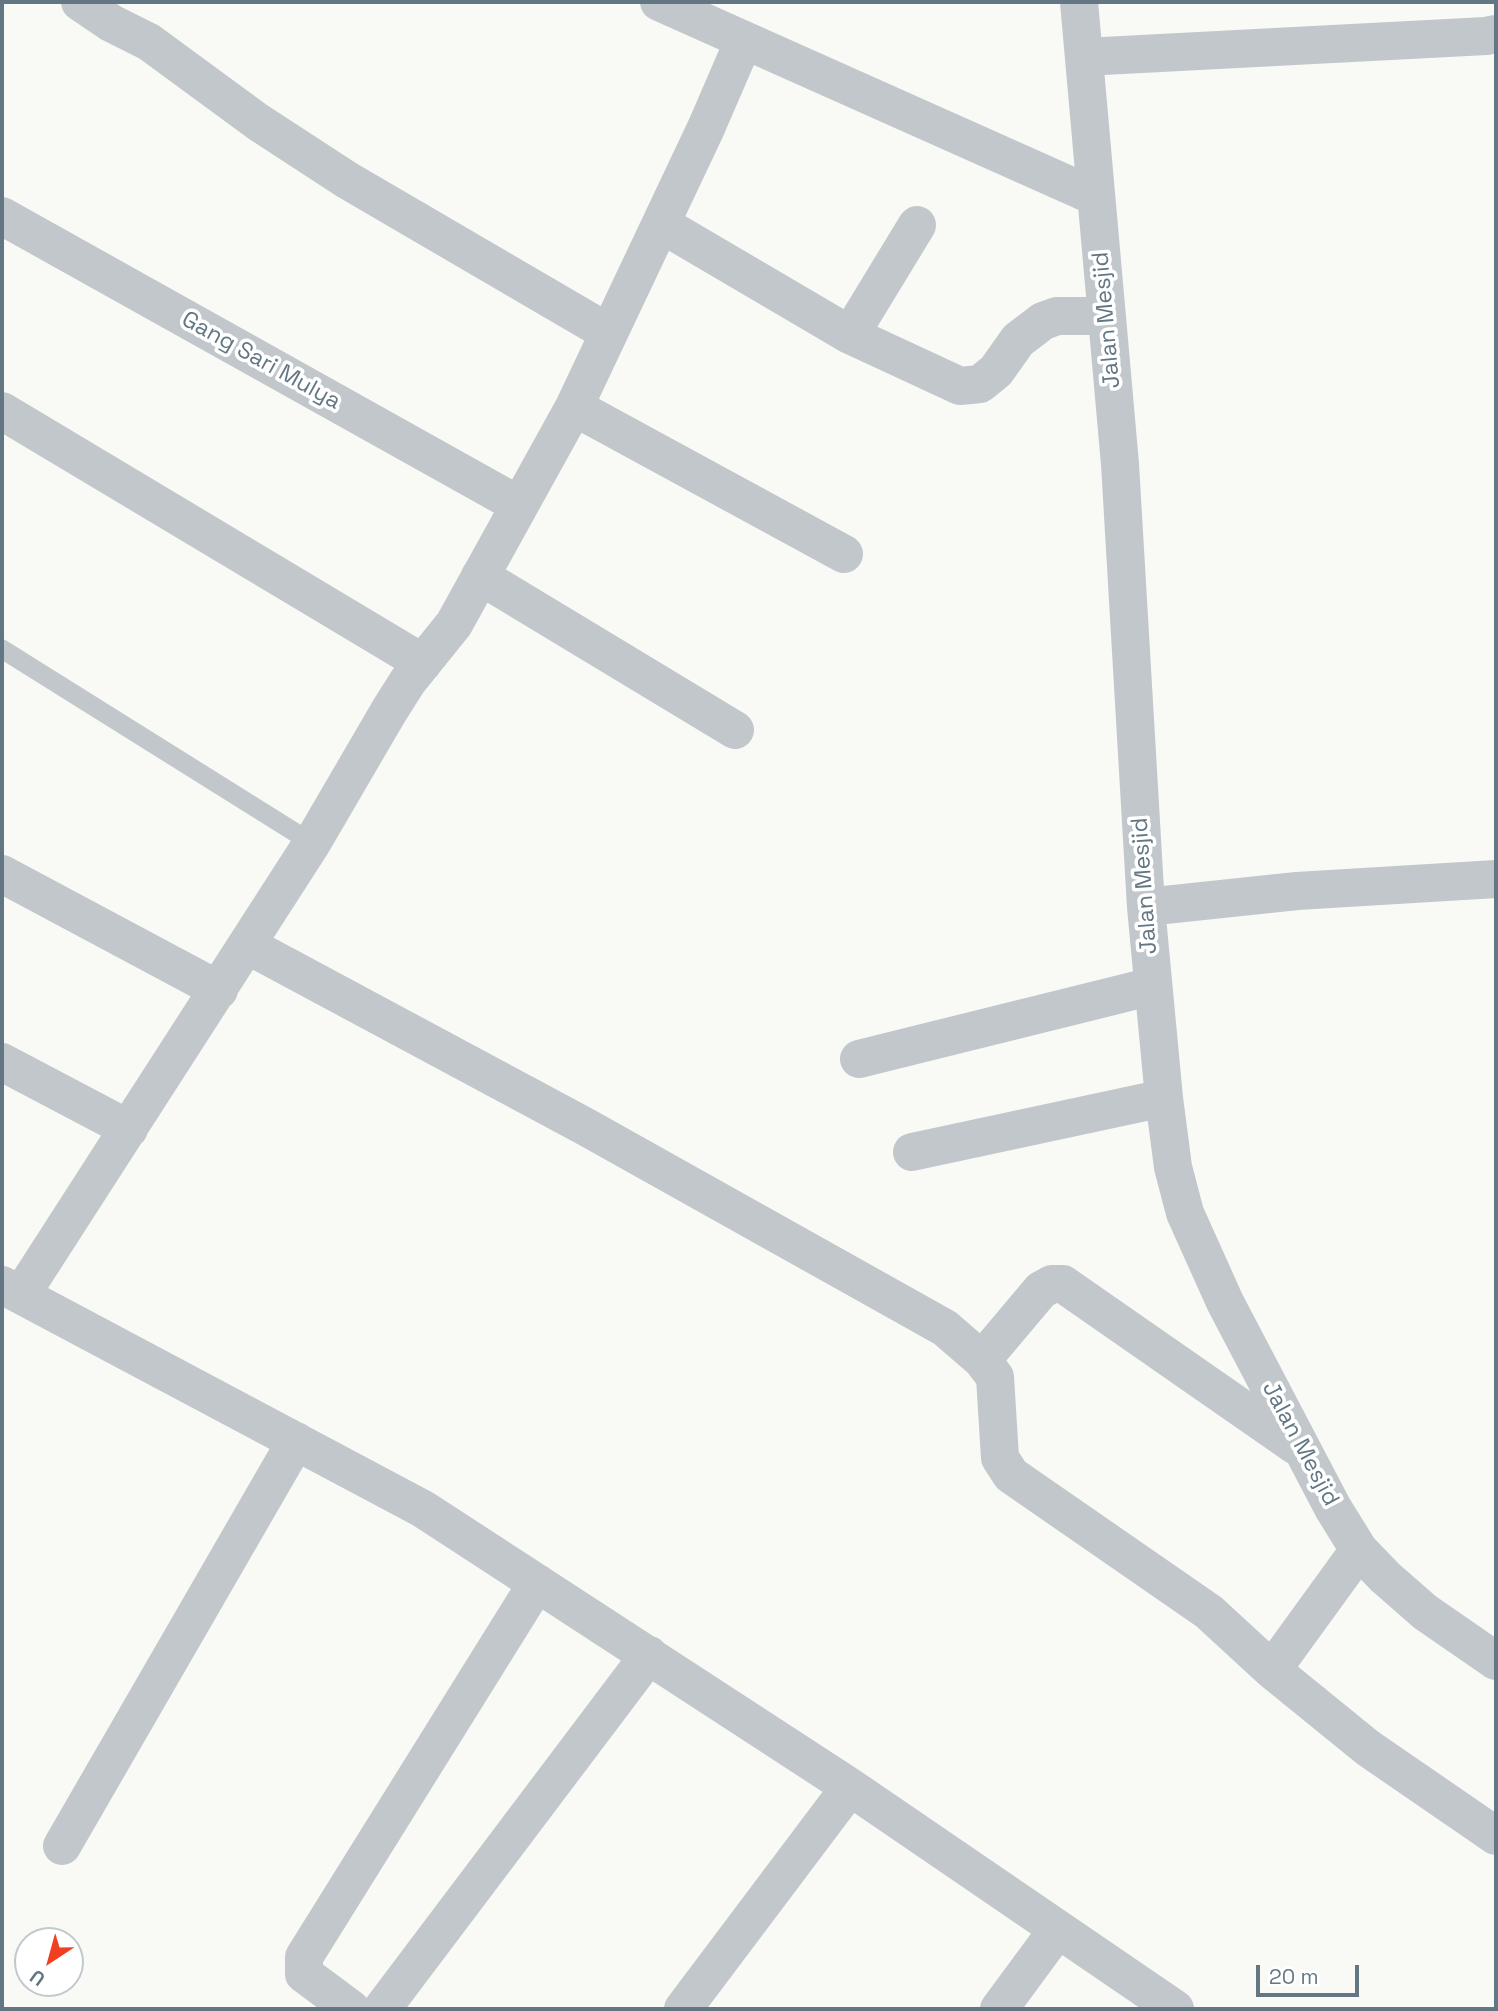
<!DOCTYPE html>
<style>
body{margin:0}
#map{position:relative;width:1498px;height:2011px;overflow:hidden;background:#f9f9f6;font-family:"Space Grotesk",sans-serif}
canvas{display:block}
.frame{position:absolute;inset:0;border:4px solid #627783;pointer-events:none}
.north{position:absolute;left:14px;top:1927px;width:70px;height:70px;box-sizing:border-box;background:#fff;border:2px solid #c0c9cd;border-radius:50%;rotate:216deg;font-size:19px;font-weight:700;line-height:28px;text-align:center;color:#627783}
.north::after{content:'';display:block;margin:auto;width:24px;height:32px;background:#f0401f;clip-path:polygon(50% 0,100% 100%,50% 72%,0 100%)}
.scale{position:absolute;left:1256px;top:1965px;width:103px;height:32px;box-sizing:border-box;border:4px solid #627783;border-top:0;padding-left:9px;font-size:21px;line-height:24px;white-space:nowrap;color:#627783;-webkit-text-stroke:5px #fff;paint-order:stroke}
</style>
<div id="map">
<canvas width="1498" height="2011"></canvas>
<div class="frame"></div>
<div class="north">U</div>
<div class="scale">20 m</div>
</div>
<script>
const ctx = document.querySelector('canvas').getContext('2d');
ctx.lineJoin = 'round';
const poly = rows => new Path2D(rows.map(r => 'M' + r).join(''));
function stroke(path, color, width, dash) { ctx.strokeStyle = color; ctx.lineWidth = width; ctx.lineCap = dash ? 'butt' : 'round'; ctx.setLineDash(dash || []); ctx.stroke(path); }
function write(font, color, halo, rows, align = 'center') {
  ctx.font = font + ' "Space Grotesk",sans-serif'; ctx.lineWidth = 7; ctx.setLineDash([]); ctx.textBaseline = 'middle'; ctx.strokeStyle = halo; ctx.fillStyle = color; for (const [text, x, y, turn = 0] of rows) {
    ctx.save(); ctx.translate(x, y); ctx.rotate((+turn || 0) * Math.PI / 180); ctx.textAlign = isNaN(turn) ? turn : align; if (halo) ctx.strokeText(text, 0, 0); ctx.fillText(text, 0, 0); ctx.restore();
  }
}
const service = poly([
 [2,649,312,843]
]);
const minor = poly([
 [80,2,111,23,149,42,258,122,347,180,609,333],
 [659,2,1096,197],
 [1079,2,1120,464,1146,907,1164,1098,1173,1167,1185,1213,1225,1302,1333,1508,1359,1550,1385,1577,1425,1612,1496,1661],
 [1084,57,1486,36,1496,34],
 [2,216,519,505],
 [661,224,850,335,960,386,980,384,996,371,1018,340,1043,321,1057,316,1106,316],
 [850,335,917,225],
 [574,407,844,554],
 [2,411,423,663],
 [480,576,735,730],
 [2,874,219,990],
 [1146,907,1297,891,1496,879],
 [247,945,586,1127,945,1328,982,1360,995,1377,1000,1458,1011,1475,1209,1612,1272,1670],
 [859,1059,1153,986],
 [2,1062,129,1129],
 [912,1152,1164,1098],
 [2,1285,423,1509,850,1787,1175,2009],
 [21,1295,312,843,389,711,408,681,454,624,574,407,706,128,744,40],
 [982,1360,1041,1290,1052,1284,1063,1284,1296,1446],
 [1359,1550,1272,1670,1368,1748,1496,1836],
 [62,1846,296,1441],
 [351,2009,304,1974,304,1957,537,1583],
 [382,2009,649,1655],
 [683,2009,850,1787],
 [999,2009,1058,1929]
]);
const streetNames = [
 ["Jalan Mesjid",1107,320,-95],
 ["Gang Sari Mulya",261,361,29],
 ["Jalan Mesjid",1145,886,-94],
 ["Jalan Mesjid",1300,1444,62]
];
stroke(service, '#c1c7ca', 19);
stroke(minor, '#c1c7ca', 38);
write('23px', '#627783', '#fff', streetNames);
</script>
